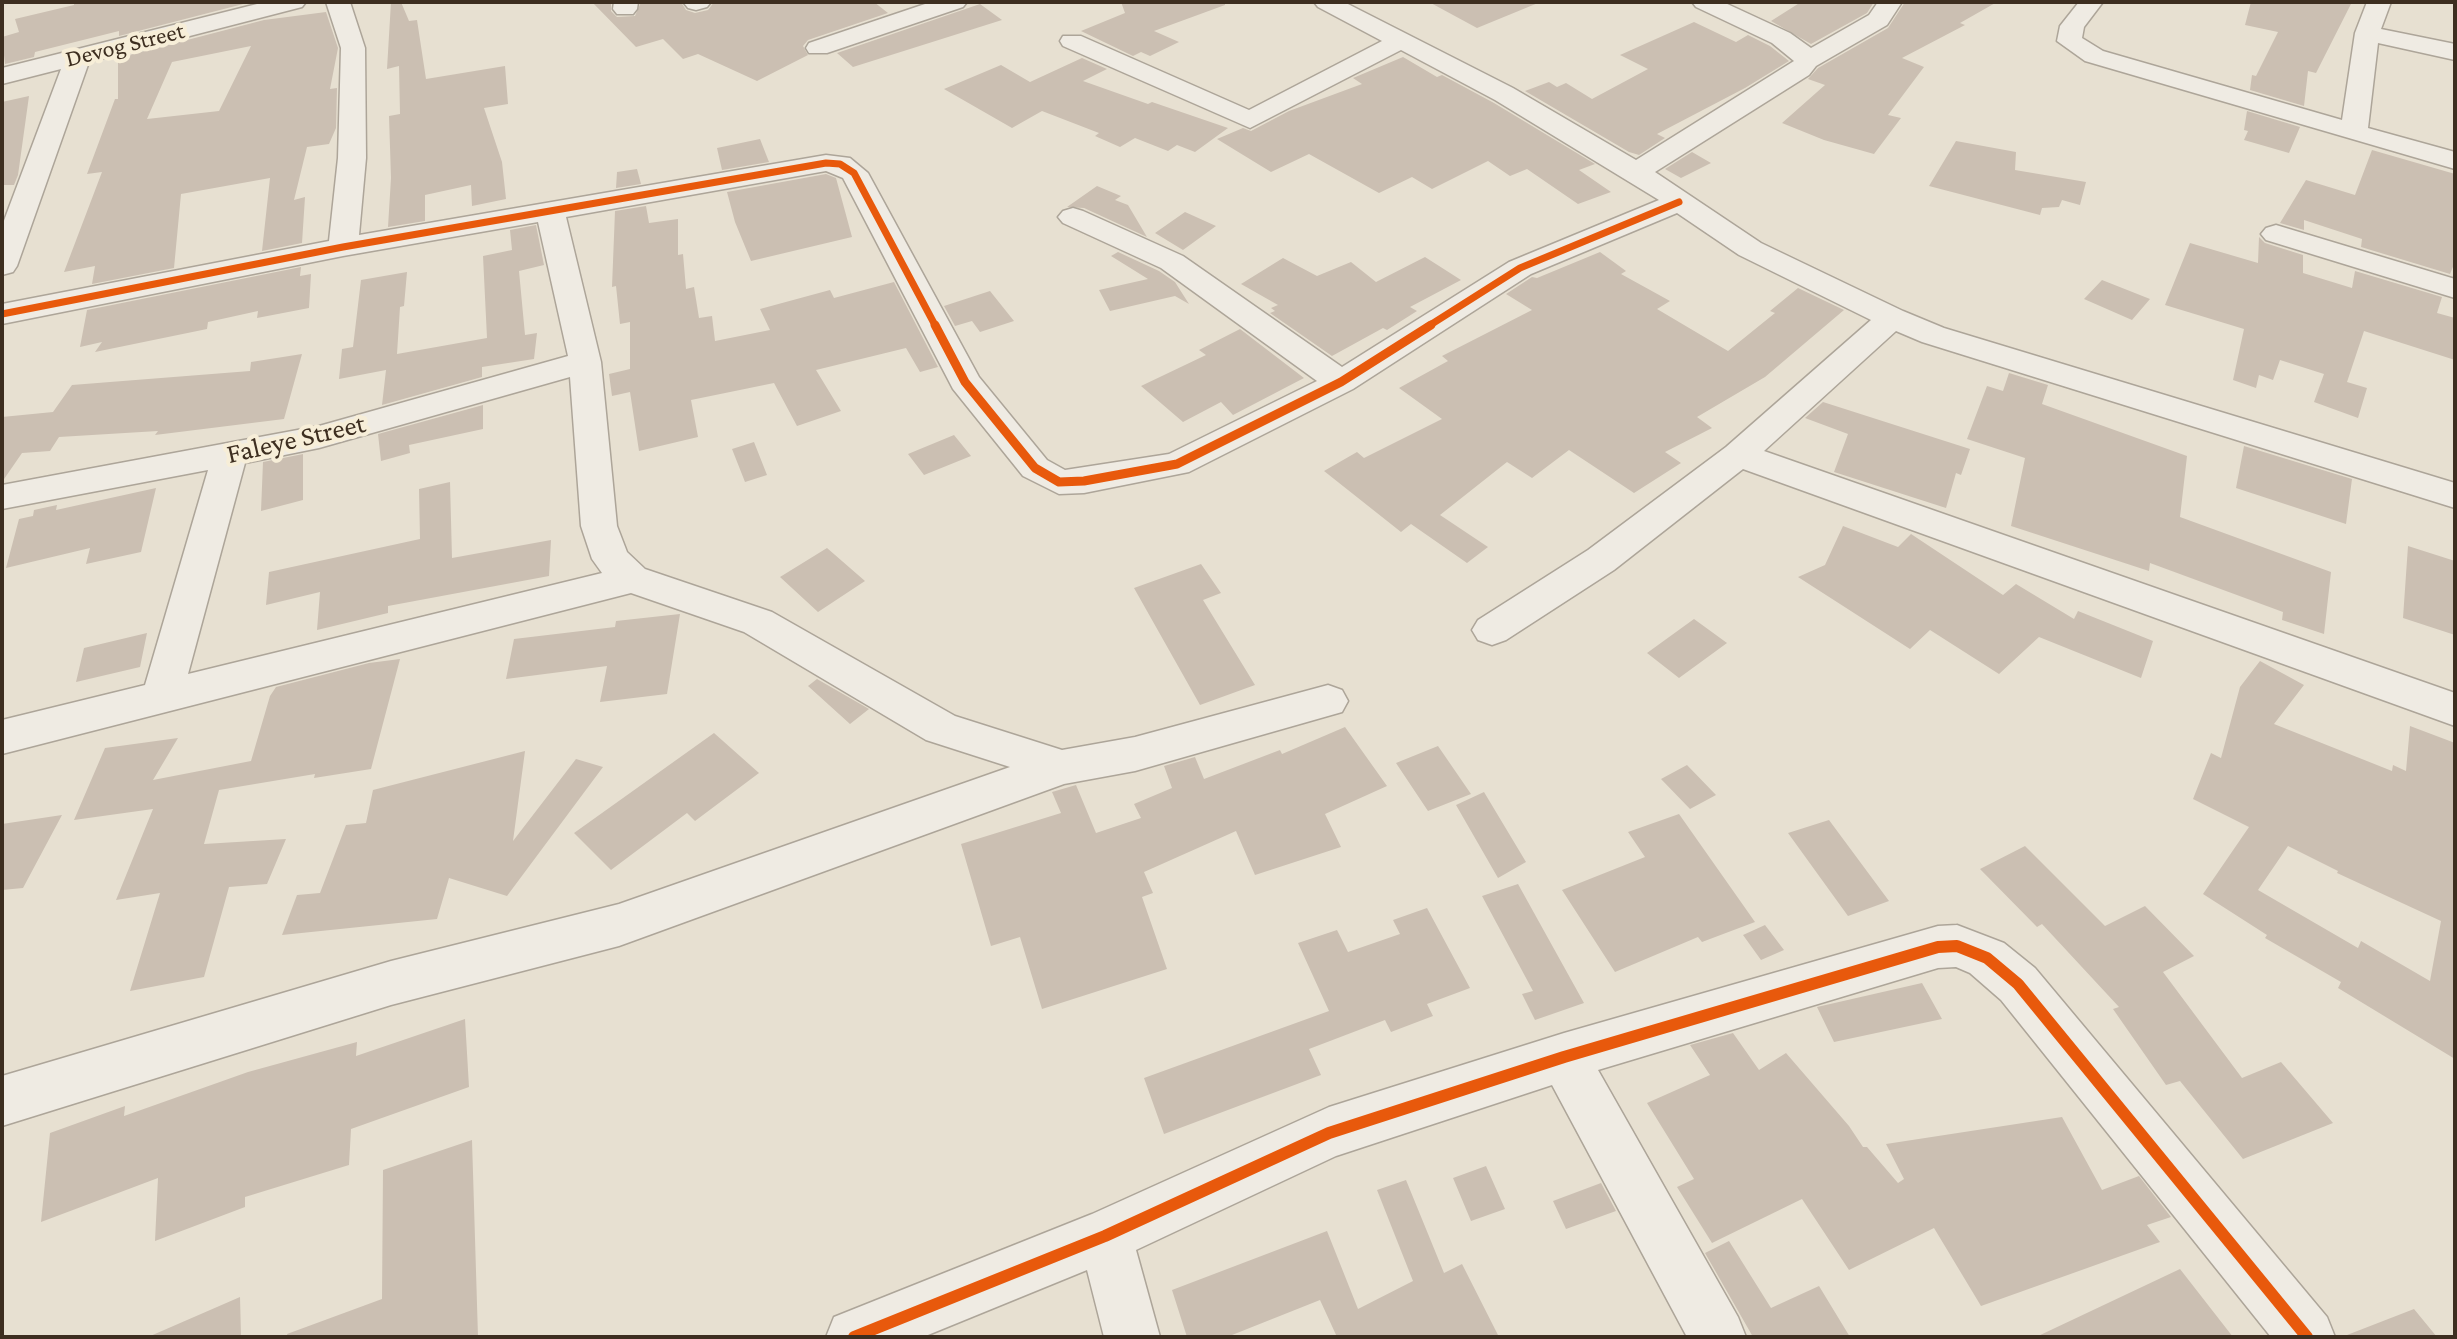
<!DOCTYPE html>
<style>
body{margin:0}
#map{position:relative;width:2457px;height:1339px;overflow:hidden;background:#e7e0d1;font-family:"Crimson Pro",serif}
canvas{display:block}
.frame{position:absolute;inset:0;border:4px solid #3d2e20;pointer-events:none}
</style>
<div id="map">
<canvas width="2457" height="1339"></canvas>
<div class="frame"></div>
</div>
<script>
const ctx = document.querySelector('canvas').getContext('2d');
ctx.lineJoin = 'round';
function fill(path, color) { ctx.fillStyle = color; ctx.fill(path, 'evenodd'); }
const poly = rows => new Path2D(rows.map(r => 'M' + r).join(''));
function stroke(path, color, width, dash) { ctx.strokeStyle = color; ctx.lineWidth = width; ctx.lineCap = dash ? 'butt' : 'round'; ctx.setLineDash(dash || []); ctx.stroke(path); }
function write(font, color, halo, rows, align = 'center') {
  ctx.font = font + ' "Crimson Pro",serif'; ctx.lineWidth = 8; ctx.setLineDash([]); ctx.textBaseline = 'middle'; ctx.strokeStyle = halo; ctx.fillStyle = color; for (const [text, x, y, turn = 0] of rows) {
    ctx.save(); ctx.translate(x, y); ctx.rotate((+turn || 0) * Math.PI / 180); ctx.textAlign = isNaN(turn) ? turn : align; if (halo) ctx.strokeText(text, 0, 0); ctx.fillText(text, 0, 0); ctx.restore();
  }
}
const building = poly([
 [74,2,251,2,119,36,119,31,35,52,34,57,5,64,2,37,19,32,15,19,74,5],
 [391,2,401,2,409,21,417,20,426,79,505,66,508,104,484,108,502,162,506,199,472,206,471,185,425,195,425,221,388,227,391,178,389,116,400,114,399,66,387,69],
 [592,2,611,2,611,11,617,17,635,16,641,2,681,2,686,10,695,13,708,10,714,2,874,2,888,13,808,40,803,46,808,55,757,81,698,54,683,59,663,39,636,47],
 [1121,2,1225,2,1225,5,1154,31,1179,42,1150,56,1141,52,1133,56,1081,31,1125,13],
 [1429,2,1538,2,1538,3,1477,28],
 [1801,2,1874,2,1867,13,1811,44,1771,21],
 [1905,2,1997,2,1960,23,1965,25,1902,58,1924,67,1888,115,1901,118,1874,154,1824,140,1782,123,1825,85,1808,79,1818,68,1888,28],
 [2251,2,2352,2,2316,73,2308,71,2304,106,2250,90,2252,75,2256,76,2278,32,2245,25],
 [980,4,1002,20,853,67,837,53],
 [326,12,338,48,330,89,337,88,336,128,329,144,307,147,294,200,305,197,302,243,262,251,270,178,181,194,174,268,92,284,95,266,64,272,102,172,87,174,115,99,118,99,118,58,264,20],
 [251,46,219,111,147,119,172,62],
 [1694,22,1736,42,1748,35,1770,46,1789,61,1745,88,1657,134,1665,138,1639,155,1629,152,1525,91,1549,82,1557,87,1566,83,1592,99,1648,69,1620,55],
 [1403,57,1437,77,1442,75,1494,103,1595,164,1579,170,1611,192,1578,204,1527,169,1510,176,1488,161,1432,189,1412,177,1379,193,1309,154,1271,172,1217,139,1243,128,1251,131,1289,111,1362,84,1353,78],
 [1082,58,1107,69,1083,81,1148,104,1152,102,1228,128,1195,152,1177,145,1168,151,1135,138,1120,147,1095,136,1099,133,1042,111,1012,128,944,89,1001,65,1030,82],
 [29,96,18,175,14,185,2,185,2,102],
 [2247,111,2300,127,2289,153,2244,140,2248,131,2244,130],
 [760,139,769,162,722,170,717,148],
 [1956,141,2016,152,2015,170,2086,182,2080,205,2062,200,2059,207,2042,208,2040,215,1929,186],
 [2372,150,2455,174,2455,262,2450,274,2361,247,2362,239,2304,220,2304,230,2280,223,2306,180,2355,195],
 [1692,152,1711,163,1681,178,1665,169],
 [637,169,641,184,616,188,617,172],
 [826,174,836,178,852,237,751,261,735,222,727,192],
 [1097,186,1121,196,1115,200,1128,205,1147,237,1084,208,1067,207],
 [646,206,649,223,678,219,678,255,683,254,686,289,694,287,699,318,712,316,715,341,770,330,760,309,830,290,834,298,894,282,938,367,920,372,906,348,816,370,841,411,797,426,774,383,691,400,698,437,639,451,630,392,612,396,609,374,630,369,630,322,620,324,616,286,612,287,615,211],
 [1185,212,1216,226,1183,250,1155,233],
 [536,225,544,265,519,271,525,335,537,333,534,359,482,367,482,377,382,405,386,370,339,379,342,349,353,347,361,280,407,272,404,306,400,307,397,354,487,338,483,256,512,250,510,230],
 [2259,237,2265,243,2303,255,2303,273,2352,288,2355,271,2442,297,2437,313,2455,318,2455,360,2364,331,2347,382,2367,388,2358,418,2314,402,2324,374,2280,360,2273,380,2259,375,2256,388,2233,380,2244,329,2165,305,2190,243,2258,263],
 [1118,252,1159,271,1175,282,1189,304,1175,296,1110,311,1099,290,1148,279,1111,256],
 [1600,252,1626,271,1621,274,1670,301,1657,309,1728,351,1775,313,1770,311,1798,288,1844,310,1765,377,1697,417,1712,428,1665,452,1681,463,1634,493,1569,450,1532,478,1507,462,1440,515,1488,547,1467,563,1411,524,1401,532,1324,471,1357,452,1364,458,1442,419,1399,388,1448,361,1442,356,1532,310,1506,294,1532,277,1537,278],
 [1425,257,1461,280,1410,307,1417,311,1387,330,1383,328,1332,356,1270,313,1275,311,1271,308,1278,305,1241,284,1283,258,1317,276,1351,262,1376,282],
 [301,267,300,276,311,274,309,308,257,318,258,311,208,322,207,329,95,352,102,342,80,347,87,310],
 [2102,280,2150,299,2132,320,2084,299],
 [990,291,1014,321,980,332,972,321,955,326,944,306],
 [1240,329,1304,378,1233,415,1221,402,1183,422,1141,386,1206,355,1199,350],
 [302,354,284,419,155,435,158,431,59,437,50,451,22,453,2,482,2,417,53,412,72,385,250,371,251,362],
 [2009,373,2048,385,2042,404,2187,456,2180,517,2331,572,2324,634,2282,620,2283,612,2150,563,2149,571,2011,526,2025,458,1967,439,1987,386,2003,391],
 [1823,402,1970,449,1961,475,1956,473,1946,508,1834,472,1848,434,1805,418],
 [483,405,483,429,409,445,410,453,381,461,378,434],
 [954,435,971,456,924,475,908,454],
 [754,442,767,475,745,482,732,449],
 [2244,446,2352,479,2346,524,2236,488],
 [303,454,303,500,261,511,263,462],
 [450,482,452,558,551,540,549,576,388,606,388,613,317,630,320,592,266,605,269,572,420,539,419,489],
 [156,488,141,552,86,564,90,548,6,568,19,519,33,516,34,510,57,505,56,510],
 [1843,526,1898,547,1911,534,2003,595,2016,584,2074,619,2078,611,2153,641,2141,678,2039,637,1999,674,1930,630,1910,649,1798,577,1825,565],
 [2408,546,2455,561,2455,635,2403,618],
 [827,548,865,581,818,612,780,577],
 [1201,564,1221,593,1203,600,1255,685,1200,705,1134,588],
 [680,614,667,694,600,702,607,666,506,679,514,639,615,627,616,621],
 [1694,619,1727,643,1679,678,1647,653],
 [147,633,140,667,76,682,84,648],
 [400,659,371,769,314,778,315,774,219,790,204,844,286,839,267,884,229,887,204,977,130,991,160,893,116,900,153,809,74,820,105,748,178,738,153,780,251,761,270,696,276,687,369,663],
 [2260,661,2304,685,2274,724,2392,771,2393,765,2406,771,2410,726,2455,743,2455,1059,2338,988,2341,982,2265,938,2267,935,2203,894,2249,827,2193,799,2211,753,2221,758,2240,687],
 [2288,846,2338,871,2337,873,2441,921,2430,981,2361,941,2358,948,2258,890],
 [817,679,869,709,850,724,808,686],
 [1345,727,1387,786,1325,814,1341,847,1255,875,1236,831,1144,872,1153,893,1142,897,1167,969,1042,1009,1020,937,991,946,961,844,1061,813,1052,792,1076,785,1096,833,1141,818,1134,804,1172,788,1164,766,1195,757,1204,779,1280,750,1282,754],
 [714,733,759,773,695,821,687,813,611,870,574,833],
 [1438,746,1471,794,1428,811,1396,763],
 [525,751,513,841,576,759,603,767,507,896,449,878,437,919,282,935,297,895,320,893,346,825,366,823,373,790],
 [1687,765,1716,795,1690,809,1661,779],
 [1484,792,1526,862,1498,878,1456,805],
 [1679,814,1755,922,1702,942,1698,937,1615,972,1562,890,1645,857,1628,832],
 [62,815,23,888,2,890,2,824],
 [1829,820,1889,901,1848,916,1788,833],
 [2025,846,2105,926,2145,906,2194,956,2163,972,2242,1078,2281,1062,2333,1123,2243,1159,2180,1081,2166,1085,2113,1009,2119,1007,2042,924,2037,927,1980,869],
 [1518,884,1584,1003,1535,1020,1522,994,1533,991,1482,896],
 [1427,908,1470,988,1427,1004,1433,1016,1391,1032,1385,1020,1309,1049,1321,1075,1164,1134,1144,1078,1329,1011,1298,943,1337,930,1348,952,1400,934,1393,920],
 [1765,925,1784,950,1761,960,1743,935],
 [1922,983,1942,1019,1834,1042,1817,1007],
 [465,1019,469,1087,351,1129,349,1165,245,1197,245,1207,155,1241,158,1178,41,1222,50,1133,125,1106,124,1116,248,1072,357,1042,356,1056],
 [1733,1033,1759,1070,1786,1053,1849,1126,1863,1147,1867,1147,1898,1183,1904,1179,1886,1144,2062,1117,2102,1190,2139,1176,2171,1217,2147,1225,2160,1242,1981,1306,1934,1228,1849,1270,1802,1199,1712,1243,1677,1187,1694,1179,1647,1103,1710,1075,1690,1045],
 [472,1140,478,1337,288,1337,287,1334,382,1299,383,1170],
 [1486,1166,1505,1209,1471,1221,1453,1178],
 [1406,1180,1444,1273,1462,1264,1499,1337,1337,1337,1320,1300,1227,1337,1187,1337,1172,1290,1327,1231,1358,1309,1413,1281,1377,1190],
 [1601,1183,1616,1211,1566,1229,1553,1201],
 [1729,1241,1771,1308,1819,1286,1850,1337,1753,1337,1705,1253],
 [2180,1269,2233,1337,2036,1337],
 [240,1297,241,1337,148,1337],
 [2414,1309,2437,1337,2347,1337,2347,1335]
]);
const minor = poly([
 [265,2,306,2,302,7,89,62,17,266,13,272,2,275,2,226,61,69,2,84,2,68,265,2],
 [326,2,350,2,365,48,366,158,359,235,826,155,850,158,868,173,979,377,1047,460,1065,470,1169,454,1317,381,1161,268,1063,223,1058,217,1063,211,1073,208,1083,211,1183,256,1342,367,1509,262,1659,200,1495,100,1401,50,1250,128,1063,46,1060,41,1063,36,1081,36,1249,110,1382,41,1318,7,1314,2,1344,2,1513,88,1636,160,1794,61,1772,43,1696,7,1692,2,1723,2,1790,33,1811,48,1869,15,1878,2,1902,2,1887,25,1816,66,1809,75,1655,172,1761,243,1903,311,1944,328,2455,483,2455,508,1922,342,1896,331,1764,451,2455,693,2455,726,1743,469,1614,570,1506,640,1492,645,1478,640,1472,630,1478,620,1588,550,1726,447,1871,320,1739,255,1677,213,1531,274,1353,389,1189,472,1084,493,1059,494,1023,476,953,389,843,178,826,171,566,217,601,362,617,526,627,552,645,569,772,612,955,716,1062,750,1135,737,1328,685,1342,690,1348,701,1342,712,1135,771,1064,784,619,946,391,1005,2,1126,2,1076,391,961,619,904,1010,767,926,740,744,632,631,593,2,754,2,720,145,685,208,470,2,509,2,485,319,426,568,356,538,222,343,256,2,324,2,304,329,241,338,158,341,48,326,2],
 [570,377,581,526,592,559,602,573,188,674,245,463,319,448,570,377],
 [614,2,638,2,637,9,633,14,617,14,613,9,614,2],
 [711,2,707,7,696,10,688,8,684,3,711,2],
 [931,2,967,2,963,7,827,53,809,53,806,48,809,43,931,2],
 [2079,2,2103,2,2084,27,2082,38,2103,51,2342,120,2355,33,2367,2,2391,2,2381,29,2455,44,2455,60,2378,43,2368,128,2455,152,2455,169,2085,61,2057,41,2060,26,2079,2],
 [2276,225,2455,279,2455,298,2266,240,2261,234,2266,228,2276,225],
 [1957,925,2004,943,2035,968,2327,1317,2335,1337,2271,1337,2001,1000,1970,973,1956,967,1938,968,1598,1070,1738,1317,1746,1337,1687,1337,1552,1085,1336,1156,1136,1250,1160,1337,1104,1337,1087,1270,923,1337,826,1337,834,1317,1092,1214,1329,1107,1564,1033,1938,926,1957,925]
]);
const cyclewayFar2 = poly([
 [2,314,343,247,826,163,840,164,854,173,936,327],
 [1427,327,1520,268,1679,202]
]);
const cyclewayFar1 = poly([
 [935,325,965,382,1035,468,1059,482,1084,481,1177,464,1341,382,1431,325]
]);
const cycleway = poly([
 [854,1337,1105,1236,1329,1133,1564,1057,1938,947,1957,946,1987,958,2018,984,2307,1337]
]);
const farStreetnames = [
 ["Devog Street",125,45,-14]
];
const streetNames = [
 ["Faleye Street",296,439,-13]
];
fill(building, '#cbbfb2');
stroke(minor, '#ada599', 3);
fill(minor, '#efebe3');
stroke(cyclewayFar2, '#e8590c', 7);
stroke(cyclewayFar1, '#e8590c', 9);
stroke(cycleway, '#e8590c', 12);
write('24px', '#3d2e20', '#f7eed8', farStreetnames);
write('28px', '#3d2e20', '#f7eed8', streetNames);
</script>
